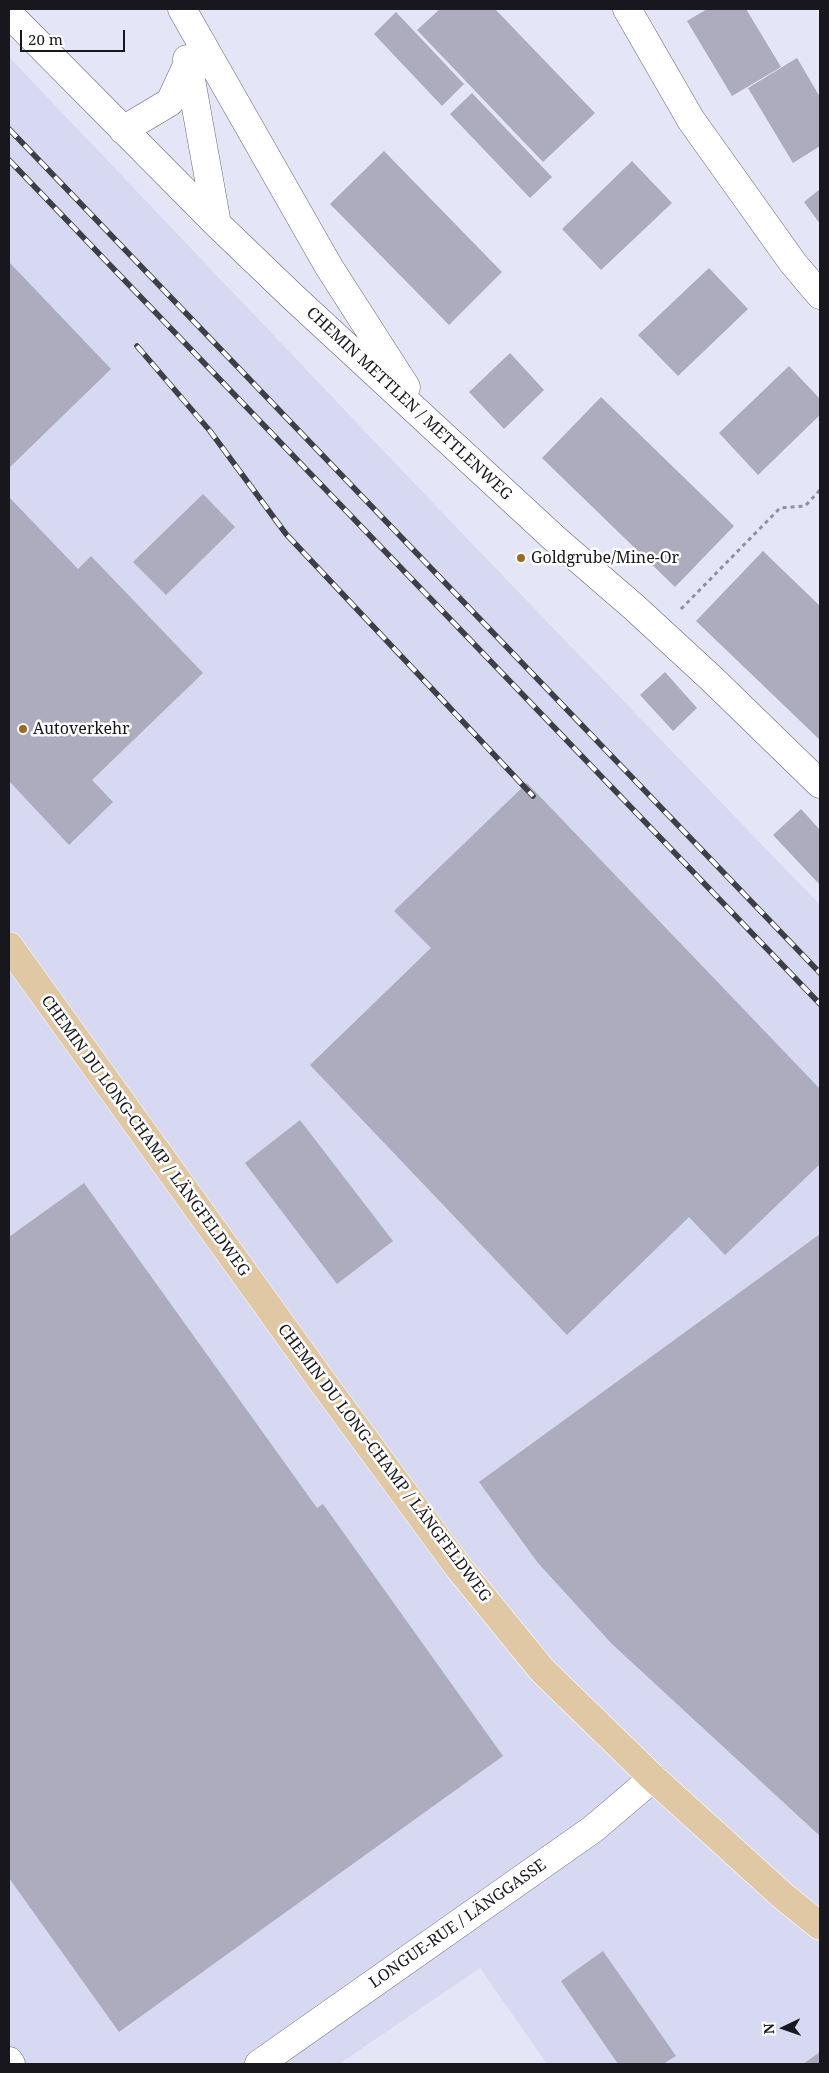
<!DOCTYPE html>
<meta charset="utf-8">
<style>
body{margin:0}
#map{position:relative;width:829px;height:2073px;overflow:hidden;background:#e5e5f8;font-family:"Noto Serif",serif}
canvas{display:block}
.frame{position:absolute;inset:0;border:10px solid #17171d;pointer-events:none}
.north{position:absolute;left:759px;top:2003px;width:50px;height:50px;-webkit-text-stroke:4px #fff;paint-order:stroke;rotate:267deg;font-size:14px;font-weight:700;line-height:20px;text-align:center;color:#17171d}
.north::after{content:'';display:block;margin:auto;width:18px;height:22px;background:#17171d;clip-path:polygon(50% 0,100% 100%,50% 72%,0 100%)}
.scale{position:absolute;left:20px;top:30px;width:105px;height:22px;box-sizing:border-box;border:2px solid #17171d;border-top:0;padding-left:6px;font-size:15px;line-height:18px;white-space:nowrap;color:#17171d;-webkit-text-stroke:4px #fff;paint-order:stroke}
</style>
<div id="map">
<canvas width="829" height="2073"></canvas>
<div class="frame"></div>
<div class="north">N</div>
<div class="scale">20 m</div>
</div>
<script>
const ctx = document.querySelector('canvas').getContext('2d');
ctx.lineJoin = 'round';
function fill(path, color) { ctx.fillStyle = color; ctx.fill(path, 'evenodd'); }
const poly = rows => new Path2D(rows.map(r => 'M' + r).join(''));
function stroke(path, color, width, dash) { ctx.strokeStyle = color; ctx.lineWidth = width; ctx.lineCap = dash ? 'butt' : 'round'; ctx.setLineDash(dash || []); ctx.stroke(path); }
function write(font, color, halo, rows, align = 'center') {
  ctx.font = font + ' "Noto Serif",serif'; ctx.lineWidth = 5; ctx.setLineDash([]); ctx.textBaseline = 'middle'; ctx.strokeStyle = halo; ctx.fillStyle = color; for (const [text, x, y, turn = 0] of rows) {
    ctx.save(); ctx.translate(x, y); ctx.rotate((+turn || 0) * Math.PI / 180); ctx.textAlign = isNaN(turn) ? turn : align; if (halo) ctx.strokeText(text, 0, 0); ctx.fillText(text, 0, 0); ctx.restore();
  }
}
const built = poly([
 [9,57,453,524,820,905,820,2064,547,2064,480,1968,339,2064,11,2064,9,2061]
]);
const building = poly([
 [440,9,495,9,595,113,543,162,417,30],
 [707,9,746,9,781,67,732,96,687,21],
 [396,12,464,84,442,106,374,34],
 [797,58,820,97,820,146,793,163,748,88],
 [472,93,552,177,530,198,450,114],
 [384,151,502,272,449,325,330,204],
 [632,161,672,203,601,270,562,229],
 [820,189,820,224,804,202],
 [9,262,111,369,9,468],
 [709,268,748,309,678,376,638,335],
 [510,353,544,390,504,429,469,392],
 [789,366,820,399,820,415,758,475,719,433],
 [601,397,734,526,675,587,542,458],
 [203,494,235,527,166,595,133,562],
 [9,497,78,569,91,556,203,673,92,780,113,802,69,845,9,781],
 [763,551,820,606,820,740,696,621],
 [665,672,697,708,673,731,640,695],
 [527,783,820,1089,820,1164,725,1255,689,1217,567,1335,310,1065,431,948,394,911],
 [801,809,820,830,820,885,773,835],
 [300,1120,393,1241,337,1284,245,1163],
 [84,1183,317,1508,323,1504,503,1756,119,2032,9,1878,9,1237],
 [820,1234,820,1836,612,1644,538,1563,479,1482],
 [603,1951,676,2056,663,2064,618,2064,561,1981],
 [820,2052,820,2064,803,2064]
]);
const path = poly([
 [681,609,780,508,805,506,820,490]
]);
const minor = poly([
 [182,9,329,267,406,387],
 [627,9,691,120,793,263,820,295],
 [9,14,217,224,293,297,554,538,635,608,712,679,820,784],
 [188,63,217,224],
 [123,130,170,102,188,63,187,59],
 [9,2061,11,2064],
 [259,2064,593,1829,653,1778]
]);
const major = poly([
 [9,946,321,1380,459,1568,542,1670,653,1778,783,1896,820,1926]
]);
const rail = poly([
 [9,129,820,973],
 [9,160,820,1004],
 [137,346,210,431,286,534,533,796]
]);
const markers = [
 [521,558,5,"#996c1b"],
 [23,729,5,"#996c1b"]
];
const streetNames = [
 ["CHEMIN METTLEN / METTLENWEG",409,404,43],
 ["CHEMIN DU LONG-CHAMP / LÄNGFELDWEG",145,1136,54],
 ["CHEMIN DU LONG-CHAMP / LÄNGFELDWEG",384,1463,53],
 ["LONGUE-RUE / LÄNGGASSE",458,1924,-35]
];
const poiNames = [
 ["Goldgrube/Mine-Or",531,558],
 ["Autoverkehr",33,729]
];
fill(built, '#d7d8f1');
fill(building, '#acacbe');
stroke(minor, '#656575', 29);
stroke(major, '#fff', 29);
stroke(path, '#90909e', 3, [4, 4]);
stroke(minor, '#fff', 28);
stroke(major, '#e0c8a4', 28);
stroke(rail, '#3e3e47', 5.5);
stroke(rail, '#fff', 4, [11]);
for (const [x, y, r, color] of markers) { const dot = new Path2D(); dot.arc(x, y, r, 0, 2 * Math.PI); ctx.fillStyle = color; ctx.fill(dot); stroke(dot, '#fff', 2); }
write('16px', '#17171d', '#fff', streetNames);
write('16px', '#17171d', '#fff', poiNames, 'left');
</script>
